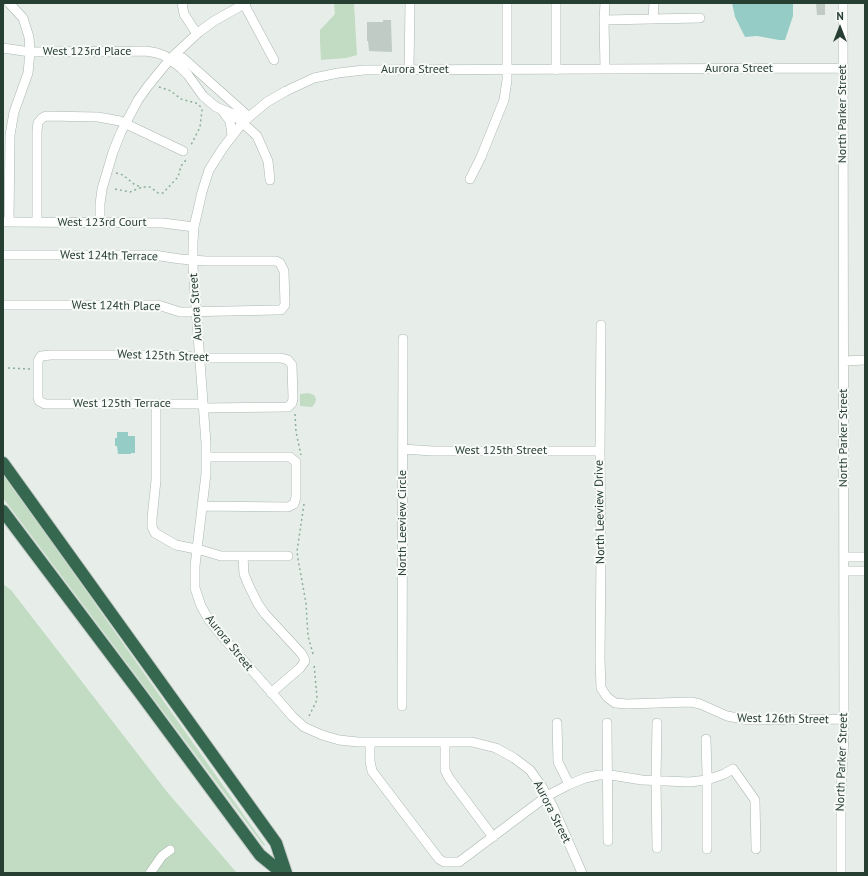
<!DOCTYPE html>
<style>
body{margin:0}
#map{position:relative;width:868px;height:876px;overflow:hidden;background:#e7eee9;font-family:"PT Sans",sans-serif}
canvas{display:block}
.frame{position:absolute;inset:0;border:4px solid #273e32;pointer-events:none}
.north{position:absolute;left:820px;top:8px;width:40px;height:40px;-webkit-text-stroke:3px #f7faf8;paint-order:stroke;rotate:0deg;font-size:11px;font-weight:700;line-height:16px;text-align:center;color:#273e32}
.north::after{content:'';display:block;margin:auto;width:14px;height:18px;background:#273e32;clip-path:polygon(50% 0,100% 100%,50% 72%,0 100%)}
</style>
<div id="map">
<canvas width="868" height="876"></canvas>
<div class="frame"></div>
<div class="north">N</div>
</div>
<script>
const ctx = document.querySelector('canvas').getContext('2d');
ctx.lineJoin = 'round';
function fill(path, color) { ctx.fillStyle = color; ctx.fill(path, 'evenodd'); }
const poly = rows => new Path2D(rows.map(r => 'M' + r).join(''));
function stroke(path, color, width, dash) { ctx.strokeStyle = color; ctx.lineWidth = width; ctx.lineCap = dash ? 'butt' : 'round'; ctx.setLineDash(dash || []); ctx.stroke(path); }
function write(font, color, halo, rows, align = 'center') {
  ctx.font = font + ' "PT Sans",sans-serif'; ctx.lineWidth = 4; ctx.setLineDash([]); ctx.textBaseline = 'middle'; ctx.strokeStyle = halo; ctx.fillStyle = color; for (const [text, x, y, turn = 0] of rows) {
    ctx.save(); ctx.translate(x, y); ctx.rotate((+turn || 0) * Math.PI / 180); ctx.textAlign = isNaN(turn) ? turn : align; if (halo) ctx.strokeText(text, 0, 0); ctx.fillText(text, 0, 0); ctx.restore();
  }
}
const green = poly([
 [334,3,354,3,357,55,346,58,321,60,320,42,320,30,335,14],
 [308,393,314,395,316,399,315,403,312,407,300,406,300,394],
 [3,475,65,561,265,845,264,846,3,498],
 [3,584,11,590,168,793,237,873,3,873]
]);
const water = poly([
 [732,3,793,3,793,16,785,40,779,40,757,36,745,37,735,17],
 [117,432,128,432,128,436,135,436,135,453,131,453,131,454,118,454,117,446,115,446,115,438,117,438]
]);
const building = poly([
 [816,3,825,3,825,15,817,15],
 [383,20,391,20,392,52,369,51,368,41,367,41,367,22,383,22]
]);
const path = poly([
 [159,87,171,91,181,99,196,103,201,107,202,110,200,127,190,147],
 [116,173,123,175,135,185,142,187],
 [115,189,130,192,142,187,150,187,158,193,163,193,178,177,181,166,186,160],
 [8,368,30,369],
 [295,414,296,432,301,455],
 [304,504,297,551,298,559,306,603,308,636,313,654],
 [309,716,316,702,317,698,314,664]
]);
const minor = poly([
 [9,3,23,18,29,37,30,52,28,73,14,112,10,135,9,222],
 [182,3,184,14,197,34],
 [556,3,556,70],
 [244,4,274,60],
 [653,19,654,3],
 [604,20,700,18],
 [3,48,30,52,146,51,157,53,165,56,181,68,188,75,203,96,216,107,233,114,257,136,268,161,270,180],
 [170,59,183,58,249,117],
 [605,69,604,20,605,3],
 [409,70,410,3],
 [222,110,230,121,232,135],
 [470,179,481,157,504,100,507,80,507,3],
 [3,222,163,223,194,227],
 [37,222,37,131,38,123,42,118,46,116,98,117,120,121,183,151],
 [100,223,100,204,102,189,113,152,121,132,138,100,148,86,170,59,199,32,214,21,246,3],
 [3,255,154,255,180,259,206,261,276,261,280,263,284,271,285,305,281,310,278,310,180,312,158,305,3,305],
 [601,325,600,451,601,553,600,659,601,688,607,697,615,703,627,704,691,702,700,704,727,716,749,720,844,719],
 [844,361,865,360],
 [156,404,156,480,152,519,152,527,155,533,176,545,201,550,221,556,288,556],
 [203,404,45,404,39,401,38,397,38,361,41,356,51,355,177,355,200,358,281,358,288,360,292,365,293,399,292,403,288,407,203,408],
 [403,449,432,451,600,451],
 [202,506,288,507,294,504,296,497,296,462,290,457,206,457],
 [243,556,244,574,249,586,258,604,265,614,301,653,304,658,305,661,300,668,271,693],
 [844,557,865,557],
 [844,571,865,571],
 [402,706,403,339],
 [557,723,558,762,569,784],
 [607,723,608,841],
 [657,723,656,781,657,848],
 [706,739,707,774,709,779],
 [370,742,370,761,372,771,439,859,444,862,459,862,547,796,568,785,585,778,599,775,611,775,642,780,689,782,707,780,724,774,733,769,755,800,756,849],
 [445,742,445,770,449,778,493,837],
 [707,849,707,780],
 [150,873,162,856,170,850],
 [582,873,553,807,542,787,530,770,514,758,496,748,472,742,358,742,339,740,322,735,304,727,293,717,221,635,209,620,201,606,195,588,195,566,206,474,206,443,193,267,193,242,194,227,202,192,209,170,223,148,243,122,267,102,286,91,314,78,338,73,364,70,843,68],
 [841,873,841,795,844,736,843,3]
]);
const highway = poly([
 [3,463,276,843,286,873],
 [3,511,143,697,260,855,282,873]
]);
const streetNames = [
 ["West 123rd Place",87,52],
 ["Aurora Street",739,69],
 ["Aurora Street",415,70],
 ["North Parker Street",843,114,-90],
 ["West 123rd Court",102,223],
 ["West 124th Terrace",109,256,1],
 ["West 124th Place",116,306,1],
 ["Aurora Street",196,307,-94],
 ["West 125th Street",163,356,2],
 ["West 125th Terrace",122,404],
 ["North Parker Street",844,438,-90],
 ["West 125th Street",501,451],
 ["North Leeview Drive",600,512,-91],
 ["North Leeview Circle",403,523,-90],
 ["Aurora Street",229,643,51],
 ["West 126th Street",783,719,1],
 ["North Parker Street",842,762,-88],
 ["Aurora Street",552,812,63]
];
fill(green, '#c2dcc3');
fill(water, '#96ccc6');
fill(building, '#bfcbc4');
stroke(minor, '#aab6ae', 10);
stroke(highway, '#c3c9c6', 14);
stroke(path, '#8bae9a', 1.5, [2, 3]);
stroke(minor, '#fff', 9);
stroke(highway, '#366850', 12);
write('12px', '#273e32', '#f7faf8', streetNames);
</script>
